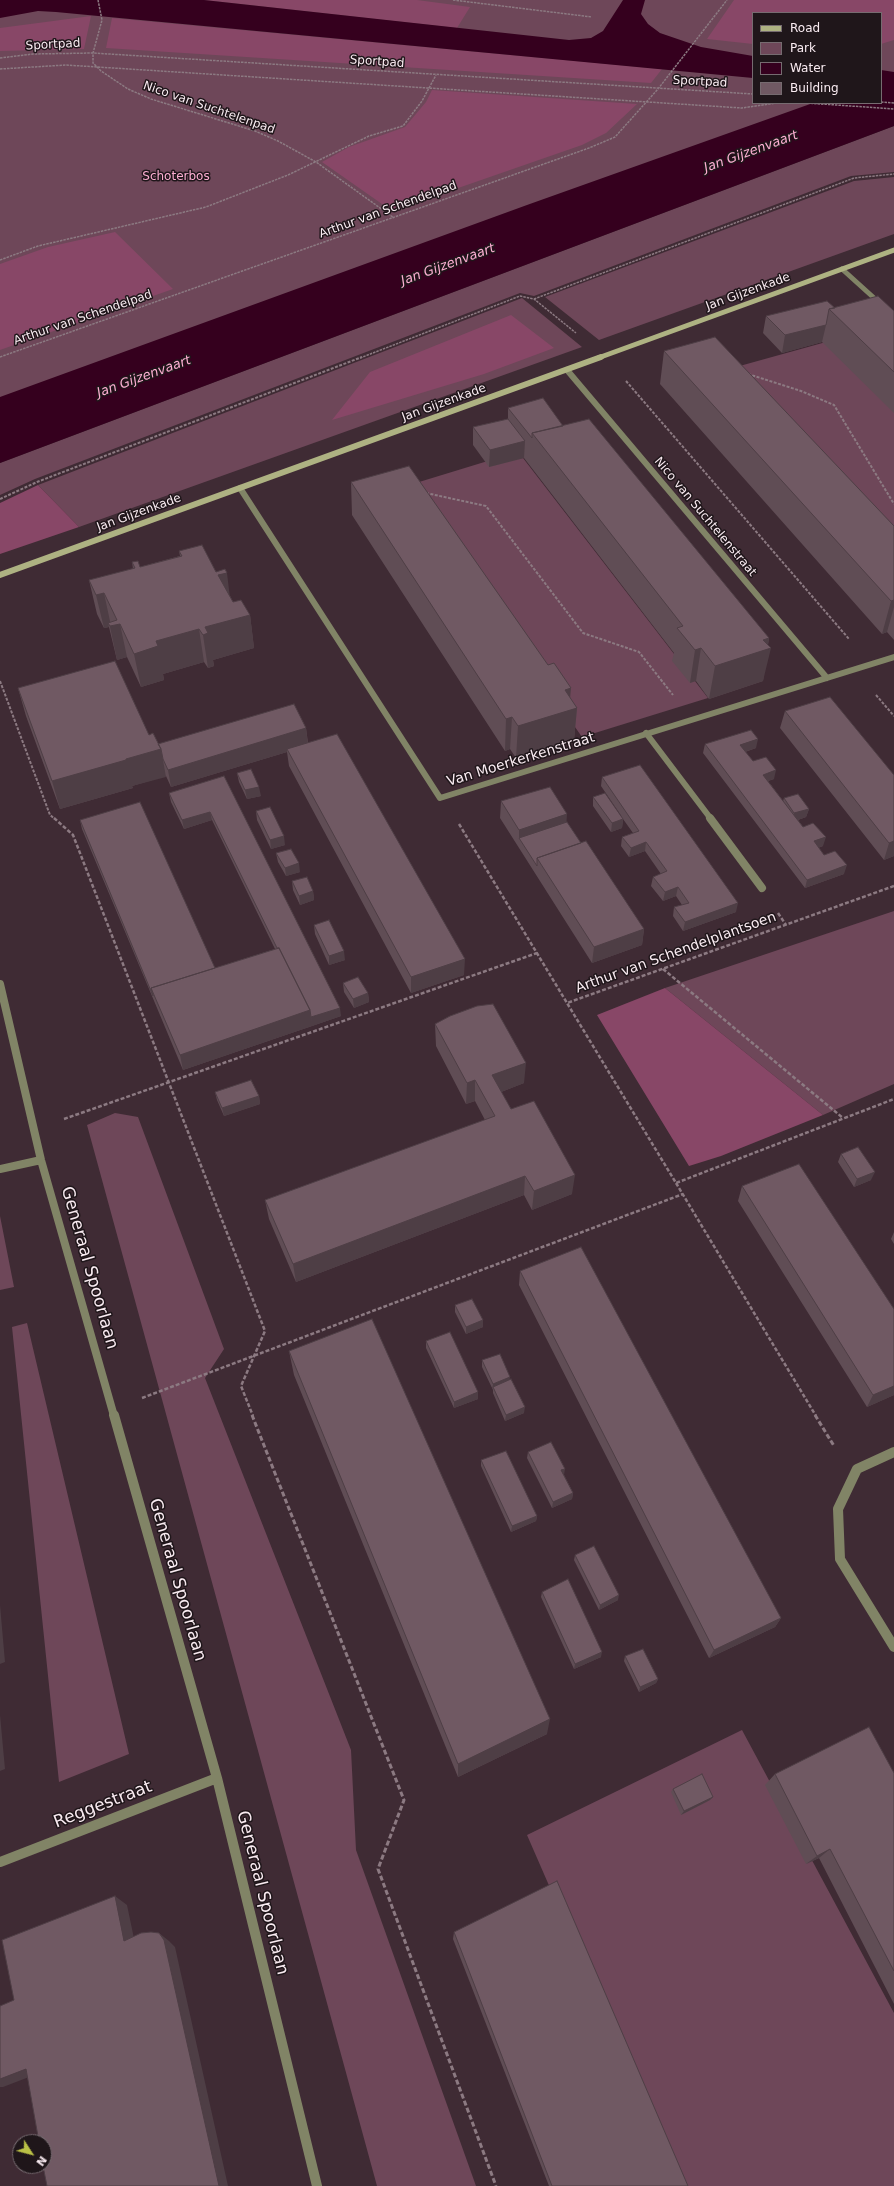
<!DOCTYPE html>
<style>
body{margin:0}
#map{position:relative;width:894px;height:2186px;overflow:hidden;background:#3f2b34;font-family:"DejaVu Sans",sans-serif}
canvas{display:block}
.legend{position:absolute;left:752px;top:12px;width:130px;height:92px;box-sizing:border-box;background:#1f161a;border:1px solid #766b70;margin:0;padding:5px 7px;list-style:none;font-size:12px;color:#f9ebf1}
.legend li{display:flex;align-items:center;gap:8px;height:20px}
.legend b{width:20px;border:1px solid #766b70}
.north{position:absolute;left:12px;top:2134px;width:40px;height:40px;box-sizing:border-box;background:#1f161a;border:1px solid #766b70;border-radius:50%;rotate:126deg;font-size:11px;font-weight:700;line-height:16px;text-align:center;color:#f9ebf1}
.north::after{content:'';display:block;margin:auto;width:14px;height:18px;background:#bac046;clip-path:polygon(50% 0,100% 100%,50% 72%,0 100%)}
</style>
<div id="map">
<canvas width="894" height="2186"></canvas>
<ul class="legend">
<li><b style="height:5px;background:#aeb282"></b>Road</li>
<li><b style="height:11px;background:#6e4759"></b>Park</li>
<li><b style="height:11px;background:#35001e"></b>Water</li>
<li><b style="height:11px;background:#705963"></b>Building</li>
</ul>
<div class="north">N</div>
</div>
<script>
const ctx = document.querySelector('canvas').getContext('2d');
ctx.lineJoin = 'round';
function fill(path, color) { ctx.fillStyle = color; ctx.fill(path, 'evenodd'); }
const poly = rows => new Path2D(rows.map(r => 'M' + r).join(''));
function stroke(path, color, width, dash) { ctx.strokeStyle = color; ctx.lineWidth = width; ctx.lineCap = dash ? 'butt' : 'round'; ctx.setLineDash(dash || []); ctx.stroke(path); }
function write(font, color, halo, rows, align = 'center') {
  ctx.font = font + ' "DejaVu Sans",sans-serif'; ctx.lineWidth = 3; ctx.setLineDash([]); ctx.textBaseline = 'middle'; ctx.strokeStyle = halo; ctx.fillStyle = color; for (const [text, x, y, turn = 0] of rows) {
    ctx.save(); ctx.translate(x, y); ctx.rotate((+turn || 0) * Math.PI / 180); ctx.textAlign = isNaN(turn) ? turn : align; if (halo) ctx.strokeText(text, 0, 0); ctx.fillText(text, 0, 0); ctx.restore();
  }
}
const green = poly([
 [0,0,894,0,894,99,0,427],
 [753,13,881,13,881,103,753,103],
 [894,126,894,172,851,176,534,296,520,293,35,479,0,495,0,463],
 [894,177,894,234,599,340,545,297,854,181],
 [522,298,582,347,79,527,38,485],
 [826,342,894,410,894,560,718,372],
 [523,458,708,698,582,737,406,486,491,460],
 [894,911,894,1084,823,1115,665,988],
 [115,1113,138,1117,224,1349,205,1378,351,1750,356,1850,476,2186,377,2186,87,1125],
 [0,1216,14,1287,0,1290],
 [27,1323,129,1754,59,1782,12,1327],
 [742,1730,894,2013,894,2186,680,2186,527,1835]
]);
const forest = poly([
 [204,0,417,0,470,7,457,28],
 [734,0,894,0,894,40,881,44,881,13,753,13,753,44,707,39],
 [91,16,84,49,0,51,0,28],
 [112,18,662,69,651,83,106,48],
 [432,90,637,104,606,133,582,145,392,211,322,162,349,147,405,127,426,102],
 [115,232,173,289,0,350,0,264,48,247],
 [511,315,554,348,484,374,332,420,370,372],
 [38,485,79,527,0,554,0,503],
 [665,988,823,1115,721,1156,689,1166,597,1015]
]);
const water = poly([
 [0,0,204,0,569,40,591,38,603,31,623,0,645,0,641,14,648,24,660,33,701,47,753,56,753,78,56,12,38,11,0,18],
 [881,70,894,72,894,126,0,463,0,397,527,205,813,103,881,103]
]);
const pathFar3 = poly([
 [98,0,102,20,93,53,93,63,101,71,128,89,151,99,255,131,278,141,316,162,394,218],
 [453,0,592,17],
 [0,58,33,54,93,53,753,94],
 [0,69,66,65,742,108,776,103],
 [881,102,894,103],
 [807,103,894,109],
 [0,260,38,246,206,207,288,175,369,136,403,126,422,101,436,75],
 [534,299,854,178,894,174],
 [0,357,589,148,615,137,658,89,727,0],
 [360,358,520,296,534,299,576,333]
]);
const pathFar2 = poly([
 [748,374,801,391,834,405,894,504],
 [626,381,849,639],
 [426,493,486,506,583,633,639,652,673,695],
 [0,499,37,482,362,357],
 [0,681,50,815,55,819],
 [876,695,894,716]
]);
const pathFar1 = poly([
 [54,818,73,835,265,1331,241,1386,253,1416],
 [459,824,567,1003],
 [894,886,567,1003,676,1183,894,1099],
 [778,913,786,925],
 [663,969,843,1118],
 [64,1119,537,953],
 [676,1183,816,1416],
 [142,1398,683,1194]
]);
const path = poly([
 [252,1415,404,1800,378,1869,496,2186],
 [815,1415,834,1446]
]);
const laneFar1 = poly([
 [646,733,711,819]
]);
const lane = poly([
 [710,818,762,888]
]);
const streetFar3 = poly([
 [842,269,894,316]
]);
const streetFar2 = poly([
 [567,370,827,678],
 [240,488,440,798,894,657]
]);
const streetFar1 = poly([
 [0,984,41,1160,114,1416],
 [0,1169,41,1160]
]);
const street = poly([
 [114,1415,217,1778,317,2186],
 [894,1452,857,1469,838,1509,840,1559,894,1647],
 [0,1862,217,1778]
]);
const secondaryFar1 = poly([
 [598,358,894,250]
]);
const secondary = poly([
 [0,575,601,357]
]);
const wall = poly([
 [835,308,894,311,894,413,822,342,782,353,763,333,766,316],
 [664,351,894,526,894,640,887,632,882,634,660,384],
 [508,408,563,426,769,638,768,645,763,681,709,699,696,681,690,683,672,661,674,653,524,458,489,467,473,445,473,427,508,419],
 [351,482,570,698,577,708,574,740,516,758,510,749,505,751,352,515],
 [179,551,230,596,233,602,250,615,254,648,213,660,214,666,208,668,204,662,163,674,164,680,141,687,127,657,117,660,116,656,109,627,104,628,97,614,89,580,133,569,132,562,140,567,180,556],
 [18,688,149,735,158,744,306,728,308,743,464,975,411,993,289,766,287,752,171,787,166,776,132,786,133,788,60,809,26,716],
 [785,711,894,775,894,856,884,860,780,728],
 [705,744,756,748,745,752,753,761,774,779,768,781,783,801,784,798,809,809,806,817,798,820,803,827,823,846,818,848,824,855,844,874,805,888,703,753],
 [237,773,261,796,247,799,239,782],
 [224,776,341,1016,312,1026,183,1070,82,829,80,820,215,968,275,949,212,820,184,829,171,802,169,793],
 [602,777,736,912,683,931,673,916,674,907,682,905,676,896,663,901,651,886,653,877,661,874,645,851,629,857,621,846,622,837,633,833,623,819,622,828,611,832,593,806,593,797,622,817,601,786],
 [501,801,581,843,644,929,642,945,592,963,500,818],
 [256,811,285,845,271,849,257,820],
 [276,853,300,872,286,876,278,862],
 [292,881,313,891,314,900,300,905,293,890],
 [314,925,345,960,329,965,315,934],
 [343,983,368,993,369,1002,354,1008,344,992],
 [435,1024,524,1083,501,1092,511,1109,572,1194,532,1210,524,1195,296,1282,269,1219,265,1200,485,1120,475,1101,466,1104,436,1046],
 [215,1092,259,1096,260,1104,224,1116,217,1100],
 [841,1154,871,1180,854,1187,838,1162],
 [742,1186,894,1395,867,1407,738,1201],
 [894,1232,894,1244,891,1239],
 [520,1271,781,1618,775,1627,709,1658,519,1285],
 [455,1305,483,1320,483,1327,466,1334,455,1312],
 [426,1341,478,1399,454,1408,426,1348],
 [289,1351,547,1734,458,1777,294,1375],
 [482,1360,509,1380,524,1413,505,1421,493,1393,493,1390,482,1367],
 [528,1452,564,1475,573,1493,572,1499,552,1508,527,1458],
 [481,1460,537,1516,536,1521,511,1532,481,1466],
 [575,1555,618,1600,599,1610,574,1560],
 [542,1592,601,1657,574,1669,541,1597],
 [625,1656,658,1679,656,1683,639,1692,624,1661],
 [894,1773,894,2004,819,1858,806,1864,765,1785,775,1774],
 [673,1789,710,1800,681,1815,671,1792],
 [454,1932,688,2186,549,2186,453,1939]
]);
const shadedWall = poly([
 [826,325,822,342,782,353,785,335],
 [525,441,524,458,489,467,490,450],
 [227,573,231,606,218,575],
 [104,593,111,626,120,624,127,657,117,660,110,627,108,623,109,627,104,628,96,595],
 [894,600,894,607,887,632,882,634,891,601],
 [250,615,254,648,213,660,214,666,208,668,203,635,205,627],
 [199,629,204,662,163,674,164,680,141,687,134,654,156,641],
 [769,638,767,650,771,648,763,681,709,699,715,666,763,640],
 [701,648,696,681,690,683,695,650],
 [571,688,569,710,577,708,574,740,516,758,518,726,565,690],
 [512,717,510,749,505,751,506,719],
 [306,728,308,745,287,749,287,752,171,787,168,770],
 [758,739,756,748,738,754,740,745],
 [161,749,166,777,132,786,133,788,60,809,52,781,126,759],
 [776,770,774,779,761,783,763,775],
 [259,787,261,796,247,799,245,790],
 [809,809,806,817,792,822,794,813],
 [210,812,212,820,184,829,182,820],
 [567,814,566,830,519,838,519,830],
 [623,819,622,828,611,832,612,823],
 [284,836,285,845,271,849,270,840],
 [826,837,823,846,811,850,814,841],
 [894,841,894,856,884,860,889,843],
 [646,842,645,851,629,857,631,848],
 [299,863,300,872,286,876,285,868],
 [847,865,844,874,805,888,807,880],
 [678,887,676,896,663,901,665,892],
 [313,891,314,900,300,905,299,896],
 [738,903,736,912,683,931,685,922],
 [644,929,642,945,592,963,594,947],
 [344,951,345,960,329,965,329,956],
 [465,959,464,975,411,993,411,977],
 [368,993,369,1002,354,1008,353,999],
 [340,1008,341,1016,312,1026,311,1017],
 [310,1010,312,1026,183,1070,180,1055],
 [526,1063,524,1083,491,1096,492,1075],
 [475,1080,475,1101,466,1104,467,1083],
 [259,1096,260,1104,224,1116,222,1108],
 [875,1172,871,1180,854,1187,857,1179],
 [575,1175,572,1194,532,1210,534,1191],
 [525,1176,524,1195,296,1282,293,1264],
 [483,1320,483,1327,466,1334,466,1327],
 [510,1377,509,1384,493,1387,492,1390,493,1384],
 [894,1386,894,1395,867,1407,873,1395],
 [478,1392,478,1399,454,1408,454,1402],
 [525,1407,524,1413,505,1421,506,1415],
 [565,1469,564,1475,561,1470],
 [573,1493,572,1499,552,1508,553,1502],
 [537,1516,536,1521,511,1532,512,1526],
 [619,1595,618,1600,599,1610,600,1605],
 [0,1605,5,1662,0,1664],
 [781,1618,775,1627,709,1658,714,1650],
 [602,1652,601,1657,574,1669,575,1664],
 [658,1679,656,1683,639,1692,640,1687],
 [0,1715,5,1769,0,1771],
 [550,1719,547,1734,458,1777,458,1764],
 [713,1797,710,1800,681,1815,684,1811],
 [830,1849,819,1858,806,1864,817,1856],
 [115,1896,127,1905,136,1948,124,1941],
 [159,1933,169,1941,175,1947,228,2186,219,2186],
 [26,2069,42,2072,3,2087,0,2087,0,2079]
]);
const building = poly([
 [878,296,894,311,894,372,829,309,878,296],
 [827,301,835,308,829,309,826,325,785,335,766,316,827,301],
 [715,337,894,526,894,600,891,601,664,351,715,337],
 [543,398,563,426,532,433,532,438,508,408,543,398],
 [508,419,525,441,490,450,473,427,508,419],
 [589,419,769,638,763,640,771,648,715,666,701,648,695,650,677,628,683,626,532,433,589,419],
 [409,466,548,665,554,663,571,688,565,690,577,708,518,726,512,717,506,719,351,482,409,466],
 [202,545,216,572,225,569,227,573,218,575,233,602,241,600,250,615,205,627,208,633,203,635,199,629,156,641,158,646,134,654,120,624,110,626,108,623,117,620,104,593,96,595,89,580,135,568,132,562,138,561,140,567,182,556,179,551,202,545],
 [115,661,149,735,153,733,161,749,126,759,126,760,52,781,18,688,115,661],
 [830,697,894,775,894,841,889,843,785,711,830,697],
 [294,704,306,728,168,770,163,759,161,749,158,744,294,704],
 [751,730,758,739,740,745,753,761,766,757,776,770,763,775,803,827,813,823,826,837,814,841,824,855,835,851,847,865,807,880,705,744,751,730],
 [337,734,465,959,411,977,287,749,337,734],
 [640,765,738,903,685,922,674,907,689,903,678,887,665,892,653,877,667,871,646,842,631,848,622,837,639,831,602,777,640,765],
 [251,769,259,787,245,790,237,773,251,769],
 [224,776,340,1008,311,1017,310,1010,279,948,277,948,210,812,182,820,169,793,224,776],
 [550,787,567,814,519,830,501,801,550,787],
 [605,793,623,819,612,823,593,797,605,793],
 [798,794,809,809,794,813,784,798,798,794],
 [140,802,215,968,151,988,153,996,80,820,140,802],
 [270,807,284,836,270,840,256,811,270,807],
 [567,822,581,843,537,858,537,866,519,838,567,822],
 [586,841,644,929,594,947,537,858,586,841],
 [291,849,299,863,285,868,276,853,291,849],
 [307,877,313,891,299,896,292,881,307,877],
 [329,920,344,951,329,956,314,925,329,920],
 [279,948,310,1010,180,1055,151,988,279,948],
 [358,977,368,993,353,999,343,983,358,977],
 [493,1004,526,1063,492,1075,511,1109,534,1101,575,1175,534,1191,525,1176,293,1264,265,1200,495,1116,475,1080,467,1083,435,1024,450,1016,477,1006,493,1004],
 [251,1080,259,1096,222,1108,215,1092,251,1080],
 [858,1147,875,1172,857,1179,841,1154,858,1147],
 [799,1164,894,1309,894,1386,873,1395,742,1186,799,1164],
 [581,1247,781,1618,714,1650,520,1271,581,1247],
 [472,1299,483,1320,466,1327,455,1305,472,1299],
 [372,1319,550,1719,458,1764,289,1351,372,1319],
 [450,1332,478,1392,454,1402,426,1341,450,1332],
 [500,1354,510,1377,493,1384,482,1360,500,1354],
 [511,1379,525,1407,506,1415,493,1387,511,1379],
 [551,1442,565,1469,561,1470,573,1493,553,1502,528,1452,551,1442],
 [506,1451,537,1516,512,1526,481,1460,506,1451],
 [594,1546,619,1595,600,1605,575,1555,594,1546],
 [568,1579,602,1652,575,1664,542,1592,568,1579],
 [643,1649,658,1679,640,1687,625,1656,643,1649],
 [869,1727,894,1773,894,1971,830,1849,817,1856,775,1774,869,1727],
 [702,1774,713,1797,684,1811,673,1789,702,1774],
 [557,1881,688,2186,552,2186,454,1932,557,1881],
 [115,1896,124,1941,141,1933,151,1932,159,1933,164,1940,219,2186,47,2186,43,2166,44,2166,44,2142,39,2142,26,2069,0,2079,0,2006,14,2000,2,1940,115,1896]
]);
const farStreetnames = [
 ["Sportpad",53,45,-3],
 ["Sportpad",377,62,4],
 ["Sportpad",700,82,3],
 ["Nico van Suchtelenpad",209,108,19],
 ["Arthur van Schendelpad",388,210,-20],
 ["Jan Gijzenkade",748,292,-20],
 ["Arthur van Schendelpad",83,318,-19],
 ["Jan Gijzenkade",444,403,-20],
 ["Jan Gijzenkade",139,513,-20],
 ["Nico van Suchtelenstraat",705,517,50]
];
const farParknames = [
 ["Schoterbos",176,177]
];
const farWaternames = [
 ["Jan Gijzenvaart",751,152,-20],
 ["Jan Gijzenvaart",448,265,-20],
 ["Jan Gijzenvaart",144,377,-20]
];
const streetNames = [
 ["Van Moerkerkenstraat",521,760,-17],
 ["Arthur van Schendelplantsoen",676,953,-20]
];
const nearStreetnames = [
 ["Generaal Spoorlaan",89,1268,74],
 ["Generaal Spoorlaan",177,1580,74],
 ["Reggestraat",103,1805,-21],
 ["Generaal Spoorlaan",262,1893,76]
];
fill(green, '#6e4759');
fill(forest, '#884767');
fill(water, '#35001e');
stroke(pathFar3, '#8c7a82', 1.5, [2.5, 1]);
stroke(pathFar2, '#8c7a82', 2, [3, 1.5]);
stroke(pathFar1, '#8c7a82', 2.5, [4, 2]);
stroke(path, '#8c7a82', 3, [5, 2.5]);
stroke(laneFar1, '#818466', 6);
stroke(lane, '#818466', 8);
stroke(streetFar3, '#818466', 5);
stroke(streetFar2, '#818466', 6);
stroke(streetFar1, '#818466', 8);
stroke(street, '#818466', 10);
stroke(secondaryFar1, '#aeb282', 5);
stroke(secondary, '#aeb282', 6);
fill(wall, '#604d55');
fill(shadedWall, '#4e3e45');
fill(building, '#705963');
stroke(building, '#4e3e45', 1);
write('12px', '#f9ebf1', '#1f161a', farStreetnames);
write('12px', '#fcaed2', '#1f161a', farParknames);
write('italic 13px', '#fcaed2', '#1f161a', farWaternames);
write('14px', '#f9ebf1', '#1f161a', streetNames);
write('17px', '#f9ebf1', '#1f161a', nearStreetnames);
</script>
